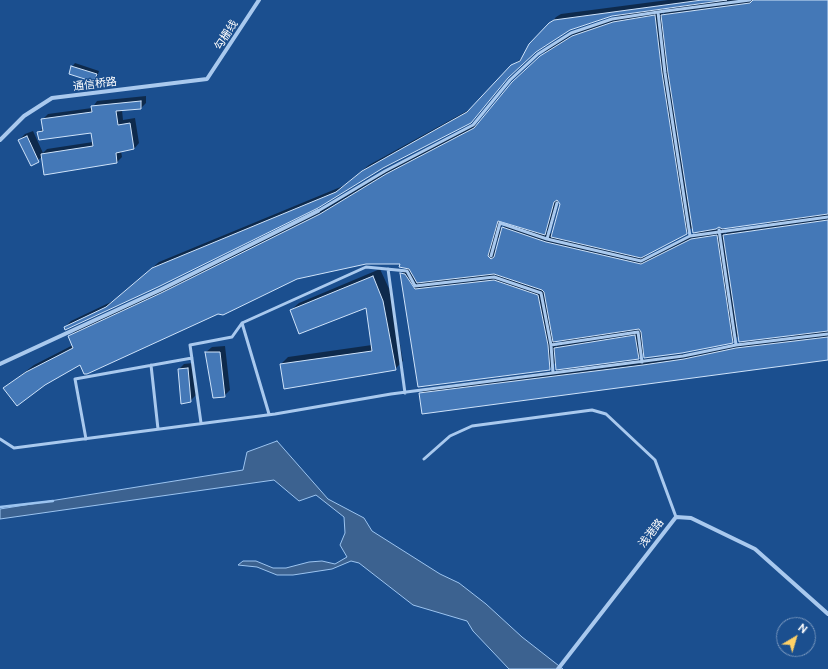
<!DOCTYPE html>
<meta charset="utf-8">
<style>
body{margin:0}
#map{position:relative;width:828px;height:669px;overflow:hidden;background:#1b4f8f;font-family:Ubuntu,sans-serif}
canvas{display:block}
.north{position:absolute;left:776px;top:617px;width:40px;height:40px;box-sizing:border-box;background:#1b4f8f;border:1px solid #7695bc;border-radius:50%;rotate:38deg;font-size:11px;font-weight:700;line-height:16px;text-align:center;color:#fff}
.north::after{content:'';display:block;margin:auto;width:14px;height:18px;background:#ffd166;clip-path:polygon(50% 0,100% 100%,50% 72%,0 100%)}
</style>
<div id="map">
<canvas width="828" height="669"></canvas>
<div class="north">N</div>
</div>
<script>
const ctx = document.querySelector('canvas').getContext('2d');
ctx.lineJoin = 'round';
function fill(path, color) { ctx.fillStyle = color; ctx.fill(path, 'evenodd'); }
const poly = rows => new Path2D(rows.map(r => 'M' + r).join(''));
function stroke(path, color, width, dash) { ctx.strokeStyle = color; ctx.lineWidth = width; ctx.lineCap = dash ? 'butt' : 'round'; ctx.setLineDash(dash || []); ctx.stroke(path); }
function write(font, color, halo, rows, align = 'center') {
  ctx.font = font + ' Ubuntu,"Noto Sans SC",sans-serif'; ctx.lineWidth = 3; ctx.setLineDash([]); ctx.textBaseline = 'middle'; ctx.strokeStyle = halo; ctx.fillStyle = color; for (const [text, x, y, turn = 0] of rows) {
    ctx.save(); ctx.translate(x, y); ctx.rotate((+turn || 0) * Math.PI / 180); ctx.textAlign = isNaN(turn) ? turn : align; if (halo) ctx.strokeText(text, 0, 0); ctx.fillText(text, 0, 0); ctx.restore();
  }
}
const water = poly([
 [277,441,328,499,364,518,372,531,440,574,459,583,486,604,522,637,563,669,509,669,473,631,467,621,413,605,359,563,351,561,332,569,293,575,277,575,257,567,238,565,243,561,256,561,273,568,286,568,309,562,322,561,335,564,347,557,340,545,345,533,344,517,316,495,299,501,274,480,0,519,0,509,243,470,247,452,277,441]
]);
const shadow = poly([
 [668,0,828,0,828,359,420,394,426,388,690,353,743,342,794,336,794,334,739,335,732,342,645,351,638,358,556,362,549,369,419,386,401,274,407,268,402,263,366,263,297,278,218,313,81,364,4,388,34,365,73,345,69,337,77,329,170,286,328,207,395,166,481,122,521,75,548,49,581,29,621,15,611,15,569,29,535,51,512,73,477,115,383,168,317,207,65,327,71,321,113,301,159,262,343,186,369,165,474,107,512,66,523,57,556,17,561,14],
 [663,8,670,8,663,14],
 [559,201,561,204,552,234,546,232,552,227],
 [503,221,508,223,500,230],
 [767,222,767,224,730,229,725,234,724,227],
 [719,226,723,228,714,230],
 [693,227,701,231,649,257,643,256,686,233],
 [498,238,500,238,497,250,495,249],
 [564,339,556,347,555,340],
 [75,63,99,71,97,77,94,81,72,67],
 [146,96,146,103,141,108,122,110,123,120,135,118,139,143,134,149,121,151,122,157,117,162,42,157,31,165,19,140,25,134,33,131,43,153,47,149,93,142,92,131,39,132,44,127,42,120,48,114,92,108,97,101],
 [380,269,391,293,403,361,395,369,281,364,288,357,372,345,367,306,291,310,299,303],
 [225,346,230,390,224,396,206,352,212,347],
 [193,363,196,395,190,401,179,369,184,364]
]);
const stream = poly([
 [0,507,53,501]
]);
const building = poly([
 [702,0,727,0,612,16,570,30,536,52,508,78,471,123,383,168,318,208,158,287,65,330,64,327,106,307,152,268,336,192,362,171,467,112,511,65,520,61,529,44,549,23,554,20,702,0],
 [753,0,828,0,828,214,722,229,719,227,716,229,693,233,668,73,661,15,750,3,753,0],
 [655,15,662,73,687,234,641,258,551,237,560,204,557,200,554,202,545,235,498,221,488,256,491,259,494,257,502,227,546,242,641,264,691,239,717,235,733,343,682,353,644,358,641,332,639,329,553,342,544,292,542,290,494,274,417,283,409,269,399,267,400,264,366,264,297,279,223,315,218,314,87,374,84,374,80,365,45,385,17,406,3,388,26,372,73,348,68,336,161,293,320,214,386,174,474,128,512,82,540,56,572,36,613,22,655,15],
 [71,66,97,74,94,82,69,74,71,66],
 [141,101,141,109,116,111,118,125,130,123,134,149,116,153,117,163,44,175,41,154,93,146,91,133,39,140,37,132,43,131,41,119,92,112,91,106,141,101],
 [27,136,39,162,31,166,18,140,27,136],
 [828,220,828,331,739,342,723,235,828,220],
 [400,273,405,274,415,289,494,280,538,295,548,345,550,370,418,387,400,273],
 [373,276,383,301,396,370,284,389,280,364,372,351,366,308,299,334,290,310,373,276],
 [635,335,639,359,556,370,554,348,635,335],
 [828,337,828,360,422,414,419,393,643,365,684,359,736,348,828,337],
 [205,352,220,352,225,397,213,398,205,352],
 [188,368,191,402,181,404,178,369,188,368]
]);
const service = poly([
 [318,211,385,171,473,125,510,80,538,54,571,33,612,19,658,12],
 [719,230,736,345,828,334],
 [690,236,665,73,658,12,750,0],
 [547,239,641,261,690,236,828,217],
 [491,256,500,223,547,239,557,203],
 [388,269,405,393],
 [551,345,638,332,642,362],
 [151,365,158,429],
 [269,414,242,323,366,267,407,271,415,286,494,277,541,293,551,345,553,373],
 [201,423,190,345,232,337,242,323],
 [0,439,14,448,275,414,391,394,683,356,736,345],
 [86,439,75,379,192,358],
 [424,459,450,436,472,426,592,410,606,414,655,460,676,517]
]);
const minor = poly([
 [0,140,24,116,52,98,207,79,259,0],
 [0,364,160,290,318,211],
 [558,669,676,517,691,518,755,549,828,614]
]);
const streetNames = [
 ["勾栅线",226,35,-57],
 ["通信桥路",95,84,-7],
 ["浅港路",651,533,-52]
];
fill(water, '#3c6290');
stroke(water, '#9cc4f0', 1);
fill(shadow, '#0007');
stroke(stream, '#9cc4f0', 2.5);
fill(building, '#4478b7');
stroke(building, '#cfe3fa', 1);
stroke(service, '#a9c9ee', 3);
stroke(minor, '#a9c9ee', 4);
write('11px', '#fff', '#1b4f8f', streetNames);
</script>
